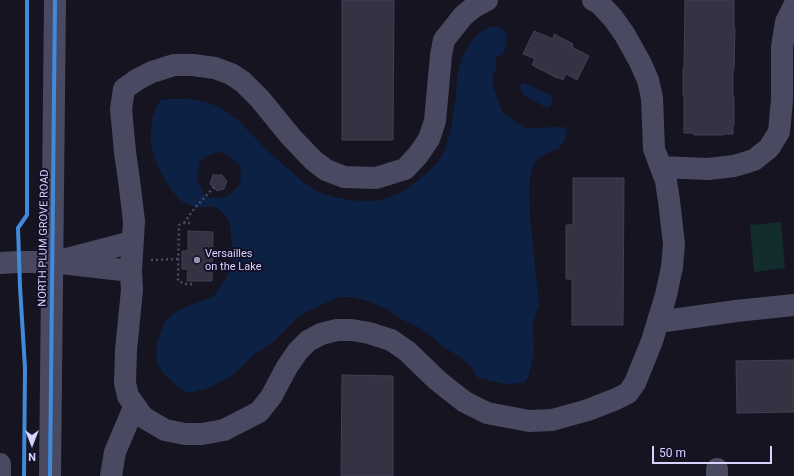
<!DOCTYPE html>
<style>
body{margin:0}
#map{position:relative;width:794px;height:476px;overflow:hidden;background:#161421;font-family:Roboto,sans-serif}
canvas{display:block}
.north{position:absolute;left:12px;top:424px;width:40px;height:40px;-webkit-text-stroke:3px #130f26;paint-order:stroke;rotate:180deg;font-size:11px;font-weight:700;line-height:16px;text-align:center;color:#d9d4ff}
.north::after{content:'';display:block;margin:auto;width:14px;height:18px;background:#d9d4ff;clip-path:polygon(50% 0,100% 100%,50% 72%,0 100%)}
.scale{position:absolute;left:652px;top:446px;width:120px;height:18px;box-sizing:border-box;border:2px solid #d9d4ff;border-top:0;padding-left:5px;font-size:12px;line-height:14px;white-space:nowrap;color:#d9d4ff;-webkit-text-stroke:3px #130f26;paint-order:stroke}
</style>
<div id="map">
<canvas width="794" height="476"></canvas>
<div class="north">N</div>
<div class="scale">50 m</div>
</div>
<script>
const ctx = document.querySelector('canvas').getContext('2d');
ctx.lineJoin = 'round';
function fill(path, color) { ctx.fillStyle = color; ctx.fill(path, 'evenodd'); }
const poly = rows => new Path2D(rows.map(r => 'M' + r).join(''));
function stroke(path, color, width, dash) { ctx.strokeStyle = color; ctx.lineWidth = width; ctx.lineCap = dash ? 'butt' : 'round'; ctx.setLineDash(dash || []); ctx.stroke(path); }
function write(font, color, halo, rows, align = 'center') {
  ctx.font = font + ' Roboto,sans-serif'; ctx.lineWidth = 4; ctx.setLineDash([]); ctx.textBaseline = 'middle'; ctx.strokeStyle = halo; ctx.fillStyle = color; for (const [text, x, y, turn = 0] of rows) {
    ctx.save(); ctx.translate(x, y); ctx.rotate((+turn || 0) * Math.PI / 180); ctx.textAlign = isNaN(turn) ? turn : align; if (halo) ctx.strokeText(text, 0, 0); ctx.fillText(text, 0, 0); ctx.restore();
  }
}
const green = poly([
 [781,222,785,268,754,272,750,225]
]);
const water = poly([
 [489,27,498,27,506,32,507,40,504,54,497,57,495,63,496,67,496,72,493,73,493,86,502,112,525,128,565,127,567,134,564,142,558,149,547,153,539,158,535,162,531,172,529,186,530,219,539,304,533,324,534,354,528,378,524,383,505,384,476,377,472,367,468,363,457,355,445,348,432,337,418,327,401,319,385,308,370,302,353,297,339,297,308,311,296,319,272,343,251,357,243,366,232,375,214,386,194,392,186,392,179,388,163,373,157,363,156,351,158,340,165,322,171,316,179,310,214,296,225,280,231,268,233,261,232,248,230,223,225,215,217,208,209,206,198,208,181,201,169,187,160,171,155,159,151,145,151,132,152,120,156,107,161,100,166,99,188,99,207,102,221,108,239,121,270,153,302,181,318,192,334,197,349,200,363,201,374,201,387,198,401,193,411,186,428,172,437,163,444,152,448,139,452,123,456,96,457,77,462,57,473,39,481,32],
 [217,152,226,154,239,164,241,173,240,184,235,190,230,194,223,198,205,197,197,179,200,162,207,156],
 [524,83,551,95,553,104,547,108,522,94,519,86]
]);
const building = poly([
 [342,0,394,0,393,140,342,140,342,0],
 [685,0,734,0,734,28,735,28,734,69,733,70,733,97,734,97,734,125,733,125,733,134,723,134,723,135,694,135,694,133,684,133,684,95,683,95,683,68,684,68,685,0],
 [534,31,553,39,554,34,573,44,572,47,589,56,577,80,566,74,563,80,557,77,557,78,532,65,535,59,523,54,534,31],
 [213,175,222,175,227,181,224,189,217,191,210,184,213,175],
 [573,178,624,178,623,325,572,325,572,279,566,279,566,225,573,225,573,178],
 [188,231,213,232,212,281,187,281,188,269,182,269,182,251,188,251,188,231],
 [794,360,794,412,737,413,736,361,794,360],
 [342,375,393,376,393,476,341,476,342,375]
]);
const path = poly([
 [184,223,194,209,214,187],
 [151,260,178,259],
 [192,284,186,284,178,281,179,225,184,223,193,223]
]);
const minor = poly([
 [487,0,474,7,463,16,444,40,441,55,435,121,429,139,418,155,405,169,376,178,344,177,326,170,313,160,291,137,260,99,243,82,231,74,215,68,193,65,174,65,152,72,138,79,124,89,121,109,125,152,129,180,134,221,131,271,132,290,126,350,125,383,128,396,143,417,165,430,185,434,202,434,224,430,259,412,271,397,287,367,298,351,308,341,321,334,337,330,352,330,369,333,391,340,407,351,437,380,452,392,465,402,487,413,529,421,552,420,588,410,616,399,628,393,635,383,652,341,666,295,672,267,674,244,669,201,666,181,654,149,652,98,648,80,640,62,625,35,613,18,600,4,593,0],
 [661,167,708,169,734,166,754,160,769,148,779,132,782,100,782,47,786,22,794,6],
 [67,259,132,242],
 [0,263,19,262,52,262,131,271],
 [658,322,736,311,794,305],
 [0,464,0,476],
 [50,476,55,0],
 [111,476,115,452,135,405],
 [717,476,717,469]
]);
const cycleway = poly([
 [24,476,25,368,20,287,18,228,27,215,27,0],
 [50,476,55,0]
]);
const markers = [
 [197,260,4,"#9591b1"]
];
const streetNames = [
 ["NORTH PLUM GROVE ROAD",44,238,-89]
];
const poiNames = [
 ["Versailles",205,254],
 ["on the Lake",205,267]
];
fill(green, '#132c2d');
fill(water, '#0d2144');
fill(building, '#343243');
stroke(building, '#433f54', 1);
stroke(path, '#44505f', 2.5, [2, 3]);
stroke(minor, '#4a4962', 22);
stroke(cycleway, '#408adc', 4);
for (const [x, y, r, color] of markers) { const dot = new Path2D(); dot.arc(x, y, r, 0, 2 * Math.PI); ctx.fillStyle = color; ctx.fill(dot); stroke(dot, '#130f26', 1.5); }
write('11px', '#d9d4ff', '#130f26', streetNames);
write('11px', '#d9d4ff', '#130f26', poiNames, 'left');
</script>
